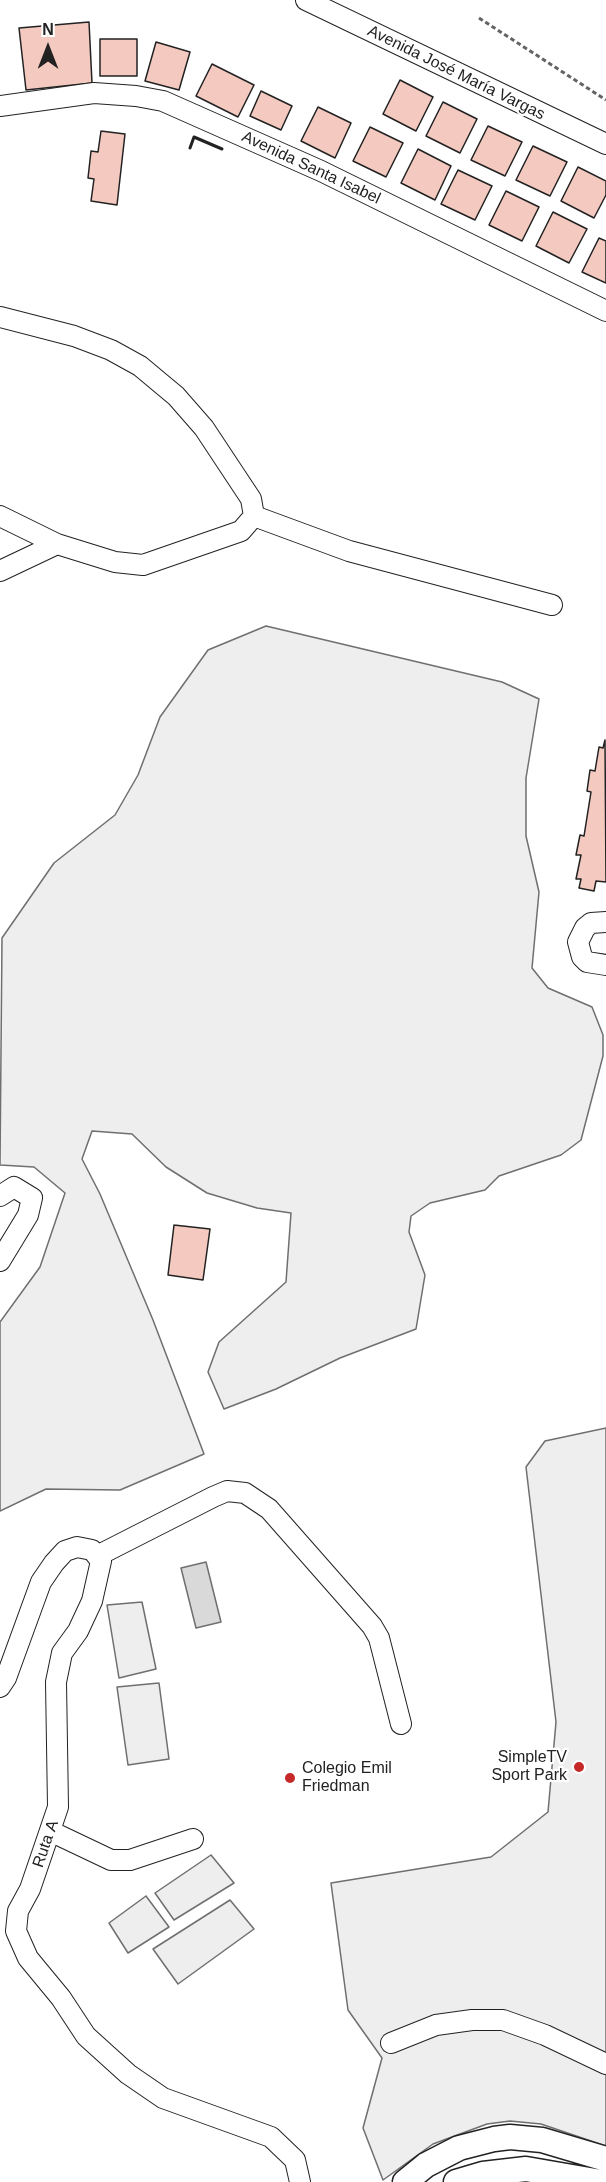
<!DOCTYPE html>
<meta charset="utf-8">
<style>
body{margin:0}
#map{position:relative;width:606px;height:2182px;overflow:hidden;background:#fff;font-family:Arial,sans-serif}
canvas{display:block}
.north{position:absolute;left:18px;top:18px;width:60px;height:60px;-webkit-text-stroke:4px #fff;paint-order:stroke;rotate:0deg;font-size:16px;font-weight:700;line-height:24px;text-align:center;color:#222}
.north::after{content:'';display:block;margin:auto;width:21px;height:27px;background:#222;clip-path:polygon(50% 0,100% 100%,50% 72%,0 100%)}
</style>
<div id="map">
<canvas width="606" height="2182"></canvas>
<div class="north">N</div>
</div>
<script>
const ctx = document.querySelector('canvas').getContext('2d');
ctx.lineJoin = 'round';
function fill(path, color) { ctx.fillStyle = color; ctx.fill(path, 'evenodd'); }
const poly = rows => new Path2D(rows.map(r => 'M' + r).join(''));
function stroke(path, color, width, dash) { ctx.strokeStyle = color; ctx.lineWidth = width; ctx.lineCap = dash ? 'butt' : 'round'; ctx.setLineDash(dash || []); ctx.stroke(path); }
function write(font, color, halo, rows, align = 'center') {
  ctx.font = font + ' Arial,sans-serif'; ctx.lineWidth = 4.5; ctx.setLineDash([]); ctx.textBaseline = 'middle'; ctx.strokeStyle = halo; ctx.fillStyle = color; for (const [text, x, y, turn = 0] of rows) {
    ctx.save(); ctx.translate(x, y); ctx.rotate((+turn || 0) * Math.PI / 180); ctx.textAlign = isNaN(turn) ? turn : align; if (halo) ctx.strokeText(text, 0, 0); ctx.fillText(text, 0, 0); ctx.restore();
  }
}
const green = poly([
 [266,626,502,682,539,699,526,778,526,836,539,892,532,968,548,988,592,1007,603,1035,603,1056,581,1140,561,1155,499,1176,485,1190,430,1203,411,1216,409,1232,425,1275,416,1329,340,1358,276,1389,224,1409,208,1372,219,1342,286,1282,291,1213,257,1208,207,1193,166,1167,132,1134,92,1131,82,1159,100,1194,153,1320,204,1454,120,1490,46,1489,0,1511,0,1322,40,1267,65,1193,34,1167,0,1165,2,938,54,863,115,815,138,775,160,717,208,650,266,626],
 [606,1428,606,2146,541,2124,510,2121,487,2124,433,2144,383,2180,363,2128,382,2058,348,2010,331,1883,491,1857,548,1812,556,1722,526,1467,545,1441,606,1428],
 [142,1602,156,1669,119,1678,107,1605,142,1602],
 [159,1683,169,1759,128,1765,117,1687,159,1683],
 [211,1855,234,1883,174,1920,155,1893,211,1855],
 [146,1896,169,1927,128,1953,109,1923,146,1896],
 [230,1900,254,1929,178,1984,153,1949,230,1900]
]);
const water = poly([
 [206,1562,221,1622,196,1628,181,1568,206,1562]
]);
const building = poly([
 [89,22,92,83,26,90,19,28,89,22],
 [100,39,137,39,137,76,100,76,100,39],
 [156,42,190,52,179,90,145,81,156,42],
 [212,64,254,85,238,117,196,96,212,64],
 [400,80,433,97,416,131,383,114,400,80],
 [261,91,292,106,281,130,250,116,261,91],
 [443,102,477,119,460,153,426,136,443,102],
 [318,107,351,123,335,158,301,141,318,107],
 [488,126,522,142,505,176,471,160,488,126],
 [370,127,403,143,386,177,353,161,370,127],
 [101,131,125,134,117,205,91,201,94,179,88,178,91,151,98,152,101,131],
 [533,146,567,162,550,196,516,180,533,146],
 [418,149,451,166,435,200,401,183,418,149],
 [578,167,606,181,606,195,594,218,561,201,578,167],
 [458,170,492,186,475,220,441,204,458,170],
 [506,191,539,207,522,241,489,225,506,191],
 [553,212,587,229,569,263,536,246,553,212],
 [599,238,606,241,606,283,582,272,599,238],
 [605,740,606,882,596,881,594,891,579,888,581,879,576,879,581,855,576,855,580,835,584,836,591,792,587,791,590,770,595,771,599,747,603,748,605,740],
 [174,1225,210,1229,203,1280,168,1275,174,1225]
]);
const path = poly([
 [479,18,606,100]
]);
const minor = poly([
 [306,0,606,144],
 [0,106,94,93,136,96,163,101,321,171,606,311],
 [0,317,74,336,111,350,140,366,176,396,204,428,251,499,254,516],
 [0,516,57,544,115,562,143,565,241,531,254,516],
 [254,516,349,551,552,605],
 [0,571,57,544],
 [606,922,591,923,585,928,578,942,582,957,587,962,606,965],
 [0,1196,14,1187,32,1198,28,1215,0,1261],
 [99,1555,213,1497,227,1491,245,1493,269,1509,372,1626,379,1638,401,1724],
 [0,1687,6,1678,41,1582,54,1563,65,1551,77,1547,92,1550,101,1561,92,1601,78,1631,62,1653,56,1682,58,1807,30,1889,18,1911,16,1931,28,1958,61,1998,86,2036,128,2074,163,2098,271,2137,295,2160,300,2182],
 [50,1831,111,1860,130,1860,193,1839],
 [391,2043,436,2025,472,2020,503,2020,545,2035,606,2064]
]);
const major = poly([
 [405,2182,426,2165,459,2148,494,2139,510,2137,542,2140,606,2159],
 [456,2182,483,2174,526,2169,601,2182]
]);
const wall = poly([
 [190,148,194,137,222,149]
]);
const markers = [
 [579,1767,6,"#c62828"],
 [290,1778,6,"#c62828"]
];
const streetNames = [
 ["Avenida José María Vargas",456,73,26],
 ["Avenida Santa Isabel",311,168,25],
 ["Ruta A",46,1844,-71]
];
const poiNames = [
 ["SimpleTV",567,1758],
 ["Sport Park",567,1776],
 ["Colegio Emil",302,1769,"left"],
 ["Friedman",302,1787,"left"]
];
fill(green, '#eee');
stroke(green, '#6f6f6f', 1.5);
fill(water, '#d9d9d9');
stroke(water, '#6f6f6f', 1.5);
fill(building, '#f3c9c0');
stroke(building, '#222', 1.5);
stroke(minor, '#222', 22);
stroke(major, '#222', 27);
stroke(path, '#646464', 3, [4.5, 3]);
stroke(minor, '#fff', 20);
stroke(major, '#fff', 24);
stroke(wall, '#222', 3);
for (const [x, y, r, color] of markers) { const dot = new Path2D(); dot.arc(x, y, r, 0, 2 * Math.PI); ctx.fillStyle = color; ctx.fill(dot); stroke(dot, '#fff', 2); }
write('16px', '#222', '#fff', streetNames);
write('16px', '#222', '#fff', poiNames, 'right');
</script>
